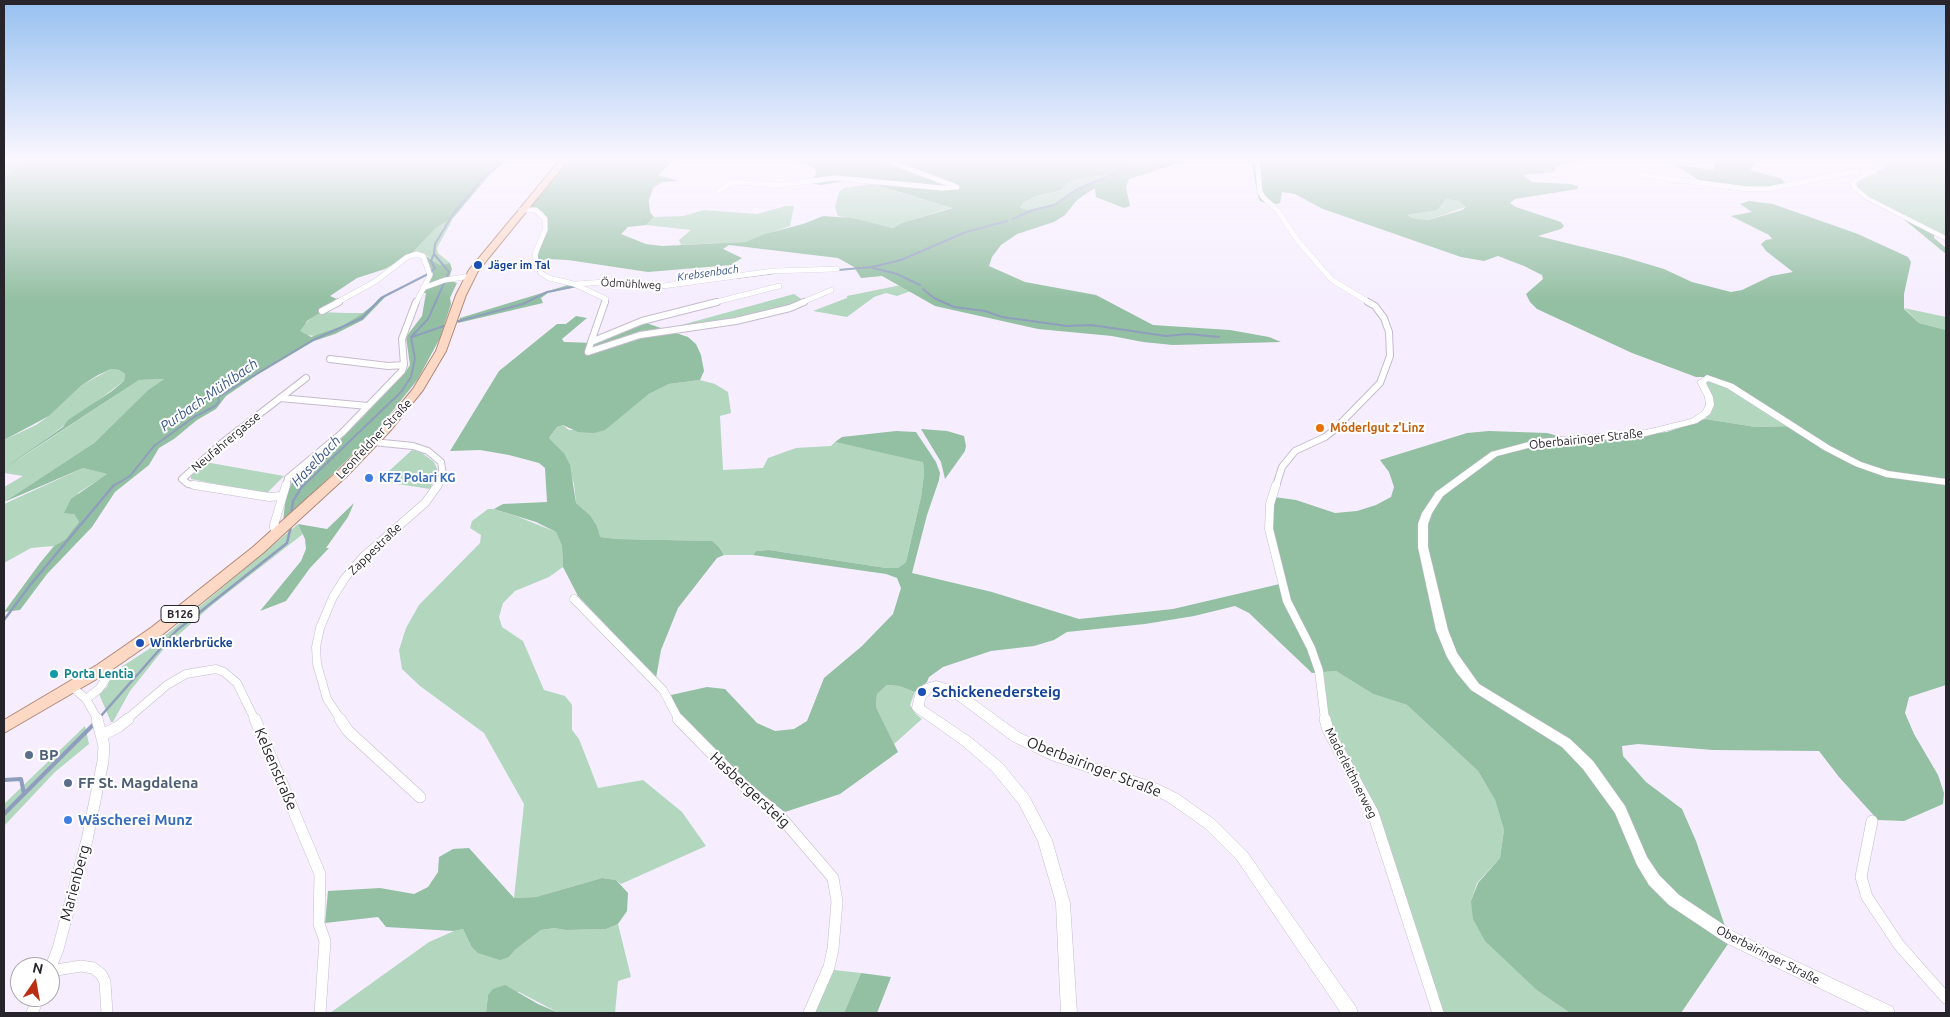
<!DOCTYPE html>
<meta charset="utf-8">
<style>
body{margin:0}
#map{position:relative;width:1950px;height:1017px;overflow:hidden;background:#f6eefe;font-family:Ubuntu,sans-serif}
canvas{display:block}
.frame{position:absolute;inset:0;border:5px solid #28242b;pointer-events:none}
.north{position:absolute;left:10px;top:957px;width:50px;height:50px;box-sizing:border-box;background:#fff;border:1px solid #a9a7aa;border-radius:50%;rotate:12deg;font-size:14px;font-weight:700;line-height:20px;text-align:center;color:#28242b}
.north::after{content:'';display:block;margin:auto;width:18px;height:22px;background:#ba2f11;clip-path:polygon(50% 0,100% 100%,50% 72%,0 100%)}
</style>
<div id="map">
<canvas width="1950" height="1017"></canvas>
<div class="frame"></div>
<div class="north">N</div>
</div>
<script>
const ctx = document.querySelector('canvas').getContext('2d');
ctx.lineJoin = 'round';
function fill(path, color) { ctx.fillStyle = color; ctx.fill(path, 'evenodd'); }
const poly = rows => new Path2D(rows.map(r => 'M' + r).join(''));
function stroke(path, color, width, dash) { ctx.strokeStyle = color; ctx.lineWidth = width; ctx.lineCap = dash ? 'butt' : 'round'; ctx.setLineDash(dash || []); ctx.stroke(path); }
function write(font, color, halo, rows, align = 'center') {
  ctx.font = font + ' Ubuntu,sans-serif'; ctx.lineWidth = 4; ctx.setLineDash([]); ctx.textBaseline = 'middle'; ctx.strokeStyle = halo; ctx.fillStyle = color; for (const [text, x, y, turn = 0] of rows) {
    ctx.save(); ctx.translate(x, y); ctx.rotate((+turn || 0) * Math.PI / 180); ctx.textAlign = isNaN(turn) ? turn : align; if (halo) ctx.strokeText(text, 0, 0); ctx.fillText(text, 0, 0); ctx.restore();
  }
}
const green = poly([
 [4,159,28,159,4,178],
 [1884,159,1946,159,1946,238,1869,198,1855,185,1858,182,1883,169],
 [1102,175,1108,177,1078,187,1054,204,1027,210,1020,207,1024,202,1037,196,1062,190,1067,183,1073,180],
 [872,184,911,196,954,207,901,223,893,228,838,216,835,207,839,192,844,188],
 [1446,199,1459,201,1465,204,1466,207,1428,220,1413,218,1407,215,1426,212],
 [786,206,794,206,790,226,745,242,681,245,679,240,691,230,646,225,654,217,683,216,704,210,757,214],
 [454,217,437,248,438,253,450,263,440,265,423,253,411,254,436,228],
 [901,285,911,291,897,296,886,293,874,297,847,317,813,311,847,298,847,296],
 [794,294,804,301,753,315,667,329],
 [1904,308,1946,317,1946,330,1919,323],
 [319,312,347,313,363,313,342,326,316,336,304,335,300,331,302,326],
 [111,369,119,370,125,374,124,381,16,461,139,380,164,379,148,390,94,443,4,502,4,487,23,476,4,473,4,440,36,425,49,416,82,385],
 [700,380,715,384,728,392,731,413,720,416,723,470,763,468,768,458,796,448,831,446,835,442,923,461,924,474,921,497,906,562,898,568,886,568,769,550,756,551,753,555,724,555,719,547,711,541,617,539,599,537,597,526,590,515,576,503,574,484,564,453,549,438,557,427,563,425,569,430,604,430,649,394,669,384],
 [1708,381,1721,383,1789,426,1756,427,1705,419,1714,406,1705,382],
 [412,450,422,453,434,462,438,471,430,489,378,481],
 [205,462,284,476,266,494,191,479,191,476],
 [83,468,108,474,78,493,74,514,79,522,75,529,66,539,54,546,31,548,4,563,4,504],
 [488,509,494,509,516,516,556,532,562,546,563,567,549,577,515,591,503,603,499,617,502,627,523,641,544,690,565,696,572,705,572,730,579,739,598,788,643,780,682,812,706,846,621,884,616,880,602,878,536,897,514,898,524,804,484,733,420,686,402,669,399,650,406,628,419,605,480,543,481,535,470,528,472,521],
 [298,524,303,534,212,605,166,646,130,691,113,722,111,722,99,694,107,687,112,673,149,649],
 [1336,671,1373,694,1407,705,1478,771,1495,800,1504,830,1500,858,1477,883,1471,901,1538,991,1570,1013,1442,1013,1394,861,1327,719,1322,672],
 [887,685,899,686,915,692,910,705,916,714,922,719,894,744,876,707,877,694],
 [85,726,89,744,55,772,4,826,4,804],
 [618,924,631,977,618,981,615,1013,559,1013,519,992,488,995,486,1013,330,1013,429,942,454,931,463,929,471,946,509,957,515,950,541,930,554,928,566,930,606,929],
 [834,970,861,973,844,1013,814,1013]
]);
const forest = poly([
 [28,159,508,159,491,173,454,217,436,228,411,254,385,269,357,278,330,296,339,300,307,321,300,331,311,337,342,326,363,313,391,291,363,320,335,334,314,341,257,375,226,396,216,409,197,420,174,439,159,448,149,465,115,492,92,527,47,574,20,610,4,612,40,563,54,546,66,539,79,522,74,514,64,513,71,499,107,474,83,468,4,502,94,443,148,390,164,379,139,380,6,467,63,427,68,420,112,391,124,381,125,374,119,370,111,369,98,375,82,385,49,416,4,440,4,178],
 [569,159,680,159,670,164,658,175,679,181,662,182,653,188,649,201,650,212,654,217,646,225,628,227,621,234,646,244,662,246,745,242,765,234,803,224,823,216,852,218,893,228,901,223,953,208,872,184,844,181,821,185,811,183,816,174,815,169,806,164,786,159,1191,159,1129,179,1126,187,1130,206,1124,208,1096,197,1095,188,1077,200,1065,215,1054,222,1017,234,1001,245,992,257,989,266,1025,282,1096,295,1153,325,1230,330,1269,337,1281,342,1173,345,1143,342,1112,336,1038,329,935,306,882,276,861,278,854,267,838,258,729,245,723,249,742,258,731,265,648,272,568,260,547,259,537,262,539,249,548,222,543,212,528,208],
 [1102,175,1107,176,1078,187,1054,204,1027,210,1020,207,1024,202,1037,196,1062,190,1067,183,1073,180],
 [1252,159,1580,159,1588,162,1563,162,1556,167,1554,172,1523,175,1532,182,1571,184,1578,186,1578,189,1515,199,1510,203,1516,207,1561,222,1564,226,1561,229,1538,236,1624,257,1664,269,1692,282,1731,292,1742,290,1771,276,1793,272,1766,251,1761,244,1766,240,1772,239,1769,235,1731,216,1752,212,1740,204,1749,201,1773,204,1858,234,1908,257,1911,262,1904,294,1904,309,1919,323,1946,330,1946,685,1909,697,1905,713,1914,734,1938,775,1944,793,1943,804,1904,821,1878,820,1839,777,1819,751,1713,750,1638,744,1622,746,1623,756,1646,782,1682,809,1696,841,1730,941,1681,1013,1570,1013,1538,991,1485,941,1473,919,1471,901,1478,883,1500,858,1504,830,1495,800,1478,771,1407,705,1373,694,1336,671,1312,673,1249,613,1235,606,1194,616,1145,624,1067,632,1054,640,1034,646,991,651,943,667,929,677,927,682,915,692,899,686,887,685,877,694,876,707,898,752,840,794,782,813,756,792,681,716,675,706,671,695,707,687,725,689,757,723,775,731,794,729,807,721,824,678,862,646,893,614,901,588,897,578,886,574,753,555,756,551,769,550,886,568,898,568,906,562,921,497,924,474,923,462,835,442,842,437,896,431,916,432,936,462,940,473,939,480,927,515,912,573,992,592,1079,619,1173,609,1284,583,1271,520,1274,497,1296,500,1335,513,1357,511,1376,505,1391,497,1394,487,1389,472,1380,460,1467,433,1489,431,1547,433,1562,437,1569,441,1667,432,1705,419,1756,427,1793,426,1729,384,1710,377,1696,377,1632,353,1537,309,1530,302,1526,294,1543,279,1542,275,1524,266,1498,256,1484,261,1461,257,1323,209,1295,194,1282,192,1280,203,1277,204,1262,202,1259,200,1254,177],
 [1446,199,1459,201,1466,207,1462,210,1428,220,1413,218,1407,215,1437,210],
 [1717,159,1758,159,1750,170,1780,178,1788,185,1766,189,1702,182,1675,165,1713,170],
 [1901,217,1934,234,1934,238,1946,248,1946,254],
 [426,256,440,265,450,263,452,269,449,278,429,284,433,274],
 [451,281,457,283,450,298,451,304,440,338,418,379,375,433,283,522,286,495,295,476,341,437,406,371,410,365,406,337,422,316,426,293,423,293,429,287],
 [568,285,577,287,548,293,541,298,543,303,458,323,460,318],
 [576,316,587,318,562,339,564,342,596,343,616,333,643,322,688,337,696,344,701,355,704,371,700,380,669,384,649,394,605,430,594,433,578,432,563,425,557,427,549,438,564,453,570,465,576,503,590,515,597,526,600,537,617,539,712,541,719,547,724,555,717,558,678,608,661,650,656,678,578,596,563,567,562,546,556,532,536,522,494,509,503,504,547,502,545,468,539,463,509,455,480,450,450,451,499,371,557,324,566,324],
 [921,429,947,431,964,436,966,446,965,451,945,479,941,462],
 [354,503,348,517,326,548,329,548,310,568,286,601,260,611,301,561,306,549,305,539,298,524,327,529],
 [469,848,514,898,536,897,602,878,616,880,628,893,627,911,618,924,606,929,566,930,554,928,541,930,515,950,509,957,500,960,478,953,471,946,463,929,454,931,386,927,378,917,325,923,328,891,380,888,414,894,428,887,438,872,439,857,453,849],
 [861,973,891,977,877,1013,844,1013],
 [505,985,538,1004,559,1013,486,1013,488,995,493,989]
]);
const streamFar2 = poly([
 [1013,219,1033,210,1054,205,1076,190,1125,169,1147,166,1168,159],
 [873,268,897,274,920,285],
 [827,271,872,267,901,260,966,232,1007,221],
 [735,278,774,273],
 [619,285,663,288],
 [923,289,934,298,954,307,985,311,1002,317,1067,326,1091,325,1166,336,1188,334,1219,337],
 [455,322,523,304,547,292,576,286],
 [412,337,447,325],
 [113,486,130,476,154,446,194,417,215,406,219,402,218,397,313,340,362,318,381,298,430,273,435,268,431,261,434,254],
 [303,486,401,392,411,377,415,359,411,337,428,319,449,272,434,254,435,244,453,214,482,179,507,159]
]);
const streamFar1 = poly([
 [291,515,293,501,303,485],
 [4,620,31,584,114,485],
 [100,717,176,631,287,543,291,526]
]);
const stream = poly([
 [4,780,21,779,24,794],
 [4,814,95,723]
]);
const minorFar3 = poly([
 [1257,159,1260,192,1263,197,1278,211,1298,241,1332,280,1370,303],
 [1641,175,1747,189,1769,189,1851,172,1874,172],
 [719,191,732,182,780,185,835,178,942,188,957,187,883,159],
 [521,210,536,210,545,219,545,230,535,254,536,263,541,273,549,278,574,284,606,299,605,303],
 [576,284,604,282,663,286,773,271,837,269],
 [423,288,445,280,471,276],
 [336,303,376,281,407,257,416,254,423,256,430,275,416,303],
 [712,303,779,286],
 [801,303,831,290]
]);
const minorFar2 = poly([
 [605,302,591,342,642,321,717,302],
 [322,311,339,302],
 [591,342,588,352,640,335,736,321,790,308,804,302],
 [330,359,388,366,404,365],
 [280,398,368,406],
 [373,442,413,446,428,451,441,462,443,475,437,486],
 [202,486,188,484,182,479,222,443,306,378],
 [286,486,288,478,342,433,402,371,404,365,402,339,416,302],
 [1276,486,1282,467,1295,451,1325,437,1334,430,1380,383,1390,356,1389,332,1384,318,1375,306,1368,302]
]);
const minorFar1 = poly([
 [194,485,269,497,281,496],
 [1276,485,1270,504,1269,529,1287,601,1311,648,1319,671,1325,720],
 [280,531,274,528,274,525,286,485],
 [574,599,663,690,679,720],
 [72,687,86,699,98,720],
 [86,699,99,689,107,677,109,665],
 [126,720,167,685,186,674,216,669,224,672,237,683,255,720],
 [341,720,327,699,317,664,316,647,320,628,333,597,345,578,363,557,425,503,438,485]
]);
const minor = poly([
 [255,719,320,874,319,924,325,941,320,1013],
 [340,719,348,731,420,797],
 [678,719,746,788,779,815,833,878,837,902,833,949,829,967,809,1013],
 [1325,719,1328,730,1373,813,1438,1013],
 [102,735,118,727,128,719],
 [1872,821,1861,877,1867,897,1899,945,1946,998],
 [50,969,58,949,87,840,103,761,104,746,97,719],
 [50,971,81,966,93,968,101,974,105,982,107,1013],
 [32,1013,39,997]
]);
const tertiary = poly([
 [1874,159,1880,159,1885,167,1858,181,1856,183,1857,187,1869,197,1946,236,1946,241,1865,199,1852,189,1850,183,1854,179,1879,166,1874,159],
 [1707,375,1733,384,1830,446,1861,462,1888,471,1946,479,1946,485,1886,477,1855,466,1824,450,1727,388,1708,381,1706,383,1713,397,1714,405,1710,414,1697,423,1646,436,1540,445,1497,456,1443,496,1432,513,1428,524,1428,547,1448,630,1457,653,1479,684,1570,739,1593,761,1625,806,1647,857,1659,875,1679,895,1736,933,1893,1007,1895,1013,1871,1013,1726,943,1669,905,1649,885,1637,865,1615,813,1583,769,1562,747,1471,690,1457,673,1447,657,1436,630,1418,547,1418,524,1422,513,1436,492,1491,452,1540,439,1646,430,1691,419,1703,411,1706,405,1705,397,1697,382,1707,375],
 [936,681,957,687,1020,733,1060,752,1158,784,1178,794,1215,820,1247,852,1356,1007,1358,1013,1341,1013,1237,860,1205,828,1168,802,1149,792,1051,760,1012,741,949,694,936,691,931,692,925,699,924,706,970,737,1002,763,1029,796,1052,840,1070,903,1077,1013,1061,1013,1056,903,1038,841,1019,804,992,771,962,745,914,711,912,708,915,695,923,685,936,681]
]);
const primary = poly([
 [561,159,569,159,478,271,466,295,446,351,423,390,390,431,348,475,263,553,162,635,107,673,4,733,4,720,97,665,152,627,253,547,340,469,382,427,413,389,436,351,456,295,469,270,561,159]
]);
const markers = [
 [478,265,5,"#1a4fb4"],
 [1320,428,5,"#e8710a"],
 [369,478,5,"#3f7fe0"],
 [140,643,5,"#1a4fb4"],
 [54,674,5,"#0f9aa8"],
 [922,692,5,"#1a4fb4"],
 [29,755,5,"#5c6f8a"],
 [68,783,5,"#5c6f8a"],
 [68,820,5,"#3f7fe0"]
];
const farTransitnames = [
 ["Jäger im Tal",488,265]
];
const farWaternames = [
 ["Krebsenbach",708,273,-8]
];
const farStreetnames = [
 ["Ödmühlweg",631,284,3]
];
const shields = [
 [180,614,38]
];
const shieldNames = [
 ["B126",180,614]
];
const foodNames = [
 ["Möderlgut z'Linz",1330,428]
];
const streetNames = [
 ["Leonfeldner Straße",374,439,-47],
 ["Oberbairinger Straße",1586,439,-6],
 ["Neufahrergasse",226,442,-40],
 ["Zappestraße",375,549,-44],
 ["Maderleithnerweg",1351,773,63],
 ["Oberbairinger Straße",1768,955,27]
];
const shopNames = [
 ["KFZ Polari KG",379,478]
];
const transitNames = [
 ["Winklerbrücke",150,643]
];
const cultureNames = [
 ["Porta Lentia",64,674]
];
const waterNames = [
 ["Purbach-Mühlbach",209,395,-35],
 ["Haselbach",316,461,-46]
];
const nearTransitnames = [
 ["Schickenedersteig",932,692]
];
const nearServicenames = [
 ["BP",39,755],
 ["FF St. Magdalena",78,783]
];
const nearStreetnames = [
 ["Oberbairinger Straße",1094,767,21],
 ["Kelsenstraße",276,769,67],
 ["Hasbergersteig",750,790,43],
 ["Marienberg",75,883,-75]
];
const nearShopnames = [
 ["Wäscherei Munz",78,820]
];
fill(green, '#b2d6be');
fill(forest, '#93bfa2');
stroke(streamFar2, '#8f9ebd', 2);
stroke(streamFar1, '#8f9ebd', 2.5);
stroke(stream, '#8f9ebd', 4);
stroke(minorFar3, '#c5bbce', 5.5);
stroke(minorFar2, '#c5bbce', 8);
stroke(minorFar1, '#c5bbce', 9);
stroke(minor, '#c5bbce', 12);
stroke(tertiary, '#c5bbce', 1);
stroke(primary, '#b18976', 2);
stroke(minorFar3, '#fff', 5);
stroke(minorFar2, '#fff', 6);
stroke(minorFar1, '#fff', 8);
stroke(minor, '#fff', 11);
fill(tertiary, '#fff');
fill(primary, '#fdd9c5');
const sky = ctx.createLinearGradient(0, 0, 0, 301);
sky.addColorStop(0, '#96c0f0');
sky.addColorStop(0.53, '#fbf7ff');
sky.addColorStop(1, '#fbf7ff00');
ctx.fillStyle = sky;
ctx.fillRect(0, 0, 1950, 301);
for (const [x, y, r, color] of markers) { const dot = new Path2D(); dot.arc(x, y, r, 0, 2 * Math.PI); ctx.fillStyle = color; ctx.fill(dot); stroke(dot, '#fff', 2); }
write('bold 11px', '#164399', '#fff', farTransitnames, 'left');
write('italic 11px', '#375487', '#fff', farWaternames);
write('11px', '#28242b', '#fff', farStreetnames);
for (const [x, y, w] of shields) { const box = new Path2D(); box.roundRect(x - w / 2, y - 8.5, w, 17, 4); ctx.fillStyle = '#fff'; ctx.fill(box); stroke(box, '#28242b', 1); }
write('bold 11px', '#28242b', null, shieldNames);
write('bold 12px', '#c56008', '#fff', foodNames, 'left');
write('12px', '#28242b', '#fff', streetNames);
write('bold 12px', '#366cbe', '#fff', shopNames, 'left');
write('bold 12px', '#164399', '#fff', transitNames, 'left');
write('bold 12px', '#0d838f', '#fff', cultureNames, 'left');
write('italic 14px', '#375487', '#fff', waterNames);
write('bold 15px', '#164399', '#fff', nearTransitnames, 'left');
write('bold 15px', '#4e5e75', '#fff', nearServicenames, 'left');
write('15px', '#28242b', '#fff', nearStreetnames);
write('bold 15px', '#366cbe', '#fff', nearShopnames, 'left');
</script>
